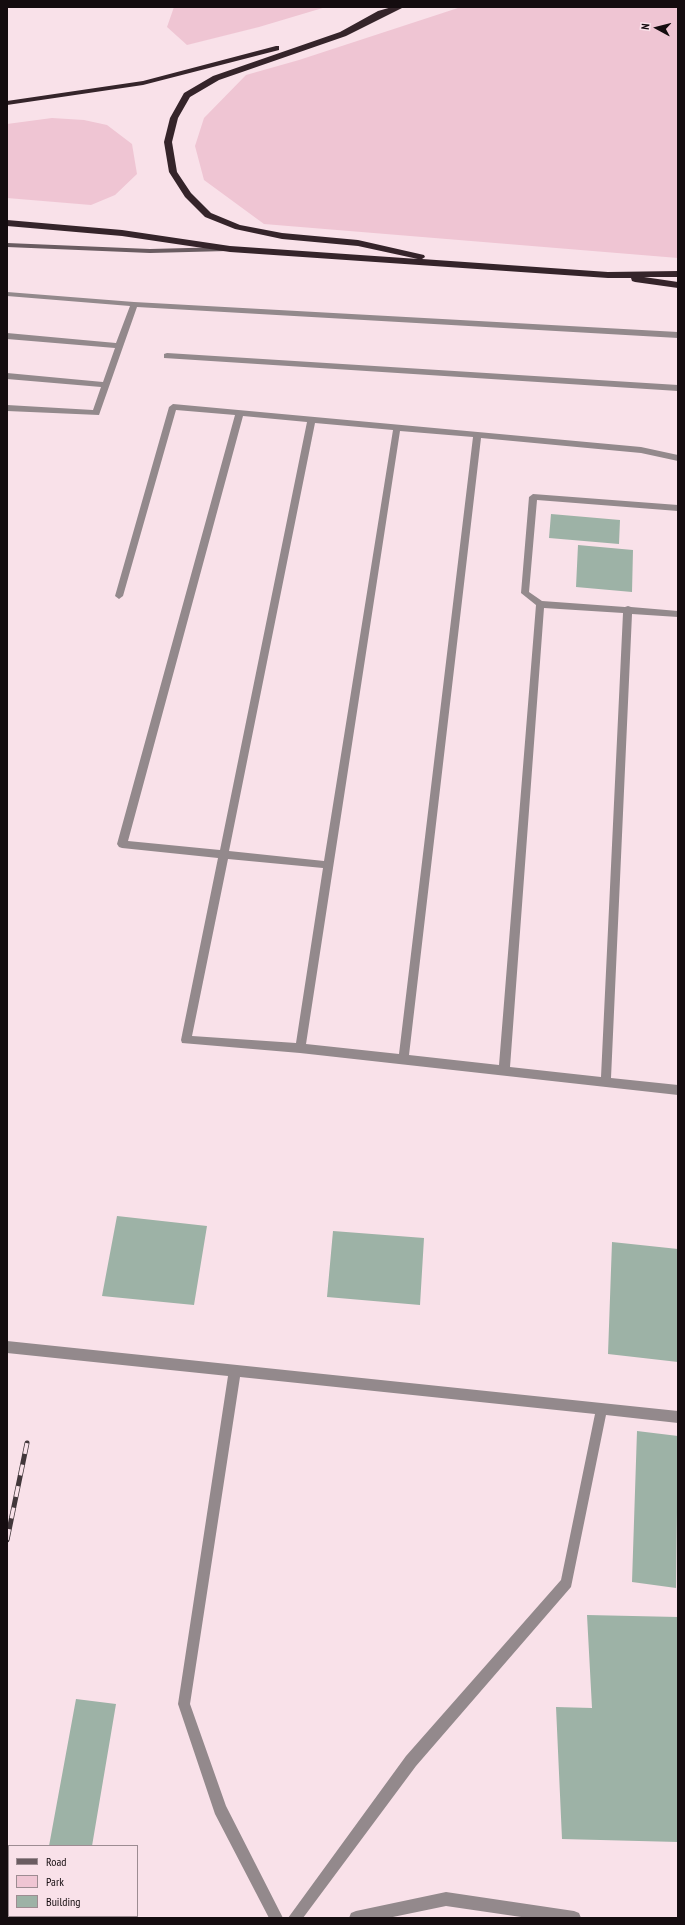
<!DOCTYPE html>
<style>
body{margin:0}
#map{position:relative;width:685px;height:1925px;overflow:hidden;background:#f9e1e9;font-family:"PT Sans Narrow",sans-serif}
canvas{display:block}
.frame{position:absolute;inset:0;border:8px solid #140c0f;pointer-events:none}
.legend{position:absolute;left:8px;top:1845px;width:130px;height:72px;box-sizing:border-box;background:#f9e1e9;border:1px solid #9d8c92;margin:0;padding:5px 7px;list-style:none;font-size:12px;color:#140c0f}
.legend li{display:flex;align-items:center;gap:8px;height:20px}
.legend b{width:20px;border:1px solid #9d8c92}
.north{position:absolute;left:637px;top:8px;width:40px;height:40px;-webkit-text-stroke:3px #f9e1e9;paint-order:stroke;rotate:277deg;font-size:11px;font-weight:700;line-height:16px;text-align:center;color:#140c0f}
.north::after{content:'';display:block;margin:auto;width:14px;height:18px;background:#140c0f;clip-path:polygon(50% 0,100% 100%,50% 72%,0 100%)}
</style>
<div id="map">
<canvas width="685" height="1925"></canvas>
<div class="frame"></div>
<ul class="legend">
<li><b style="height:5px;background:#6a5c61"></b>Road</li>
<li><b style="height:11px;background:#efc5d3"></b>Park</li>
<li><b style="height:11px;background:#9db2a6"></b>Building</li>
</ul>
<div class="north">N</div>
</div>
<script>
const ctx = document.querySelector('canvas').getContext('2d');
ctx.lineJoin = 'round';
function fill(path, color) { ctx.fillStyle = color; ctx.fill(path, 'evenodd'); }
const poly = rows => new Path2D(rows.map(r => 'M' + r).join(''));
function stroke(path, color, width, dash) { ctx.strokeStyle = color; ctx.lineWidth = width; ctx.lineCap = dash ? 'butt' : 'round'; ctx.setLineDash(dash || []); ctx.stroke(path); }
const green = poly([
 [174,7,326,7,259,27,187,45,167,27],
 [461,7,678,7,678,258,264,224,204,180,195,146,204,118,246,75,299,60],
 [52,118,84,120,107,125,132,144,137,174,115,195,91,205,7,198,7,124]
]);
const building = poly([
 [551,514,620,520,619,544,549,538],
 [578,545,633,550,632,592,576,587],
 [117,1216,207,1226,194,1305,102,1296],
 [333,1231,424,1238,420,1305,327,1297],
 [612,1242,678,1249,678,1362,608,1354],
 [637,1431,678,1436,676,1588,632,1582],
 [587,1615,678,1617,678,1842,562,1839,556,1707,592,1708],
 [76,1699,116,1704,92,1846,49,1846]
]);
const lane = poly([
 [7,292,134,302,678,332,678,338,137,307,99,415,7,411,7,405,93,410,101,387,7,379,7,373,103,382,115,348,7,339,7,333,116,343,130,306,7,296,7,292],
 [167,353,678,385,678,391,164,358,164,354,167,353],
 [173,404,641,447,678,455,678,461,641,453,481,438,409,1055,499,1065,536,605,521,593,529,497,533,494,678,505,678,511,537,500,529,592,542,601,625,607,628,606,631,607,678,611,678,617,632,614,611,1078,678,1085,678,1095,300,1053,182,1043,181,1040,218,858,122,848,119,847,117,844,235,415,176,410,123,596,119,599,115,596,169,407,173,404],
 [243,416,307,422,220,850,128,841,243,416],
 [315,423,393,430,324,861,229,851,315,423],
 [400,431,473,437,399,1054,306,1044,400,431],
 [544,608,623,613,601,1077,510,1067,544,608],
 [228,859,323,868,296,1043,192,1036,228,859],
 [7,1341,678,1411,678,1423,606,1415,571,1587,416,1766,303,1918,288,1918,406,1756,561,1580,595,1414,240,1377,190,1704,226,1806,283,1918,269,1918,215,1814,178,1704,228,1376,7,1353,7,1341],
 [446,1892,574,1911,579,1913,581,1918,528,1918,446,1906,388,1918,349,1918,351,1913,356,1911,446,1892]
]);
const secondary = poly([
 [7,243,150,249,227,247,231,249,227,251,150,253,7,247,7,243]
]);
const highway = poly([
 [392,7,404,7,346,36,219,80,190,97,178,118,172,142,177,172,191,193,211,213,240,225,282,233,358,240,424,255,425,257,422,259,608,272,678,271,678,277,644,277,678,282,678,288,635,282,632,281,631,278,608,278,230,252,122,236,7,226,7,220,122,230,230,246,418,259,358,246,282,239,235,229,205,217,185,197,169,172,164,142,170,118,184,93,213,76,340,32,378,11,392,7],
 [276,46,279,46,279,50,143,85,7,105,7,101,143,81,276,46]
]);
const rail = poly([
 [7,1540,27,1443]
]);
fill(green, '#efc5d3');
fill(building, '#9db2a6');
fill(lane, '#93898c');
fill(secondary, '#6a5c61');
fill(highway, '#35242a');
stroke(rail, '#42373b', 5);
stroke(rail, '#f9e1e9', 3.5, [11]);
</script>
